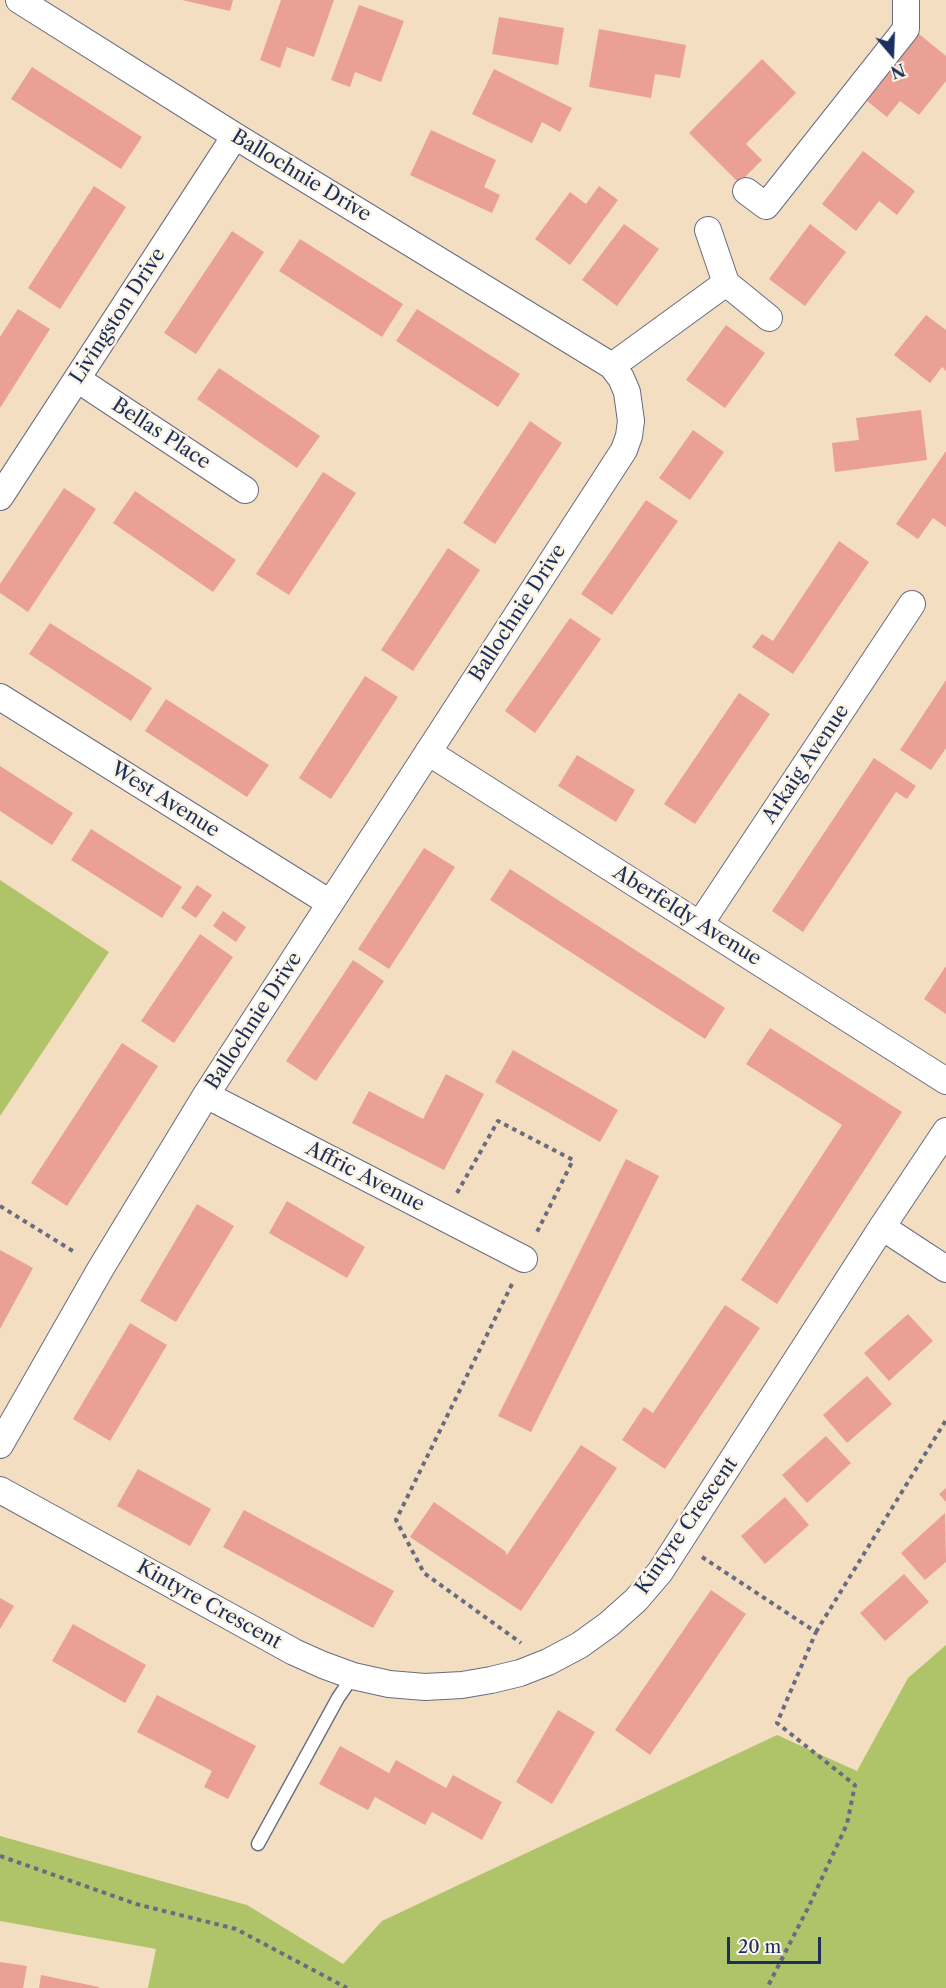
<!DOCTYPE html>
<style>
body{margin:0}
#map{position:relative;width:946px;height:1988px;overflow:hidden;background:#f4dec1;font-family:"Libre Caslon Text",serif}
canvas{display:block}
.north{position:absolute;left:862px;top:24px;width:60px;height:60px;-webkit-text-stroke:4px #fcf5e5;paint-order:stroke;rotate:161deg;font-size:16px;font-weight:700;line-height:24px;text-align:center;color:#1b2f5e}
.north::after{content:'';display:block;margin:auto;width:21px;height:27px;background:#1b2f5e;clip-path:polygon(50% 0,100% 100%,50% 72%,0 100%)}
.scale{position:absolute;left:727px;top:1937px;width:94px;height:27px;box-sizing:border-box;border:3px solid #1b2f5e;border-top:0;padding-left:8px;font-size:18px;line-height:21px;white-space:nowrap;color:#1b2f5e;-webkit-text-stroke:4px #fcf5e5;paint-order:stroke}
</style>
<div id="map">
<canvas width="946" height="1988"></canvas>
<div class="north">N</div>
<div class="scale">20 m</div>
</div>
<script>
const ctx = document.querySelector('canvas').getContext('2d');
ctx.lineJoin = 'round';
function fill(path, color) { ctx.fillStyle = color; ctx.fill(path, 'evenodd'); }
const poly = rows => new Path2D(rows.map(r => 'M' + r).join(''));
function stroke(path, color, width, dash) { ctx.strokeStyle = color; ctx.lineWidth = width; ctx.lineCap = dash ? 'butt' : 'round'; ctx.setLineDash(dash || []); ctx.stroke(path); }
function write(font, color, halo, rows, align = 'center') {
  ctx.font = font + ' "Libre Caslon Text",serif'; ctx.lineWidth = 5; ctx.setLineDash([]); ctx.textBaseline = 'middle'; ctx.strokeStyle = halo; ctx.fillStyle = color; for (const [text, x, y, turn = 0] of rows) {
    ctx.save(); ctx.translate(x, y); ctx.rotate((+turn || 0) * Math.PI / 180); ctx.textAlign = isNaN(turn) ? turn : align; if (halo) ctx.strokeText(text, 0, 0); ctx.fillText(text, 0, 0); ctx.restore();
  }
}
const green = poly([
 [0,880,109,952,0,1116],
 [946,1645,946,1988,148,1988,156,1949,0,1921,0,1836,247,1905,343,1964,382,1921,777,1735,857,1771,908,1678]
]);
const building = poly([
 [182,0,233,0,230,11],
 [281,0,334,0,314,57,287,47,280,68,260,60],
 [359,5,404,21,381,82,355,72,350,87,331,80],
 [499,17,564,28,558,65,492,54],
 [599,29,686,45,680,78,655,74,651,98,589,87],
 [919,34,946,56,946,81,919,115,900,101,887,117,867,101],
 [762,59,796,93,746,144,762,160,739,183,689,133],
 [32,67,142,137,121,169,11,99],
 [494,69,572,108,560,132,542,122,532,143,472,114],
 [431,130,496,160,484,187,500,195,492,213,410,175],
 [863,151,915,191,897,215,879,201,856,231,822,204],
 [94,186,126,207,60,309,28,288],
 [599,186,618,200,570,265,535,239,570,192,586,204],
 [624,224,659,249,617,306,582,280],
 [810,224,846,252,805,306,769,279],
 [232,231,264,252,196,354,164,333],
 [300,239,403,304,382,337,279,271],
 [18,309,50,329,0,408,0,337],
 [417,309,520,374,498,407,396,341],
 [926,315,946,330,946,371,942,367,930,383,894,355],
 [726,325,765,353,725,408,686,380],
 [219,368,320,436,297,468,197,399],
 [921,410,927,460,835,472,832,443,859,440,856,418],
 [530,421,562,443,495,544,463,523],
 [693,430,724,452,690,500,659,478],
 [946,451,946,527,933,518,918,539,896,524],
 [323,472,356,493,289,595,256,574],
 [64,488,96,509,28,612,0,593,0,584],
 [135,491,236,560,213,592,113,523],
 [646,500,678,521,612,615,581,594],
 [839,541,869,562,793,674,752,647,762,634,773,641],
 [448,548,480,570,413,671,381,650],
 [570,618,601,639,535,733,505,711],
 [50,623,152,688,131,721,29,654],
 [365,676,398,697,331,799,299,778],
 [946,680,946,748,931,770,900,750],
 [739,693,770,714,695,824,664,804],
 [166,699,269,765,247,797,145,731],
 [577,755,635,790,616,822,558,786],
 [874,758,916,786,907,799,896,792,803,932,772,911],
 [0,766,73,813,52,845,0,811],
 [91,829,182,887,162,918,71,860],
 [424,848,455,867,389,969,358,949],
 [510,869,725,1008,705,1039,490,900],
 [197,885,212,895,196,918,181,908],
 [223,911,246,927,236,942,213,926],
 [200,934,233,957,174,1043,141,1021],
 [353,960,384,981,316,1081,286,1061],
 [946,966,946,1014,924,999],
 [770,1028,902,1112,777,1304,741,1280,842,1125,746,1064],
 [122,1043,158,1066,67,1206,31,1183],
 [513,1050,618,1110,600,1142,495,1082],
 [446,1074,484,1094,444,1170,352,1123,369,1091,423,1119],
 [626,1159,659,1176,531,1432,498,1416],
 [287,1201,365,1247,347,1278,269,1233],
 [197,1204,234,1226,176,1322,140,1301],
 [0,1250,33,1268,0,1329],
 [725,1305,760,1328,665,1469,622,1440,644,1407,653,1413],
 [908,1314,933,1341,889,1381,864,1353],
 [130,1323,167,1345,110,1441,73,1419],
 [867,1376,892,1404,847,1443,823,1415],
 [826,1436,851,1463,807,1503,782,1475],
 [581,1445,617,1468,521,1611,410,1537,434,1502,505,1551,507,1555],
 [138,1469,211,1509,190,1546,117,1506],
 [946,1488,946,1502,939,1494],
 [785,1497,809,1525,765,1564,741,1536],
 [244,1510,394,1591,373,1628,223,1547],
 [945,1513,946,1562,925,1580,901,1553],
 [904,1574,929,1602,885,1641,860,1613],
 [711,1590,746,1614,650,1755,615,1730],
 [0,1598,14,1606,0,1629],
 [73,1624,146,1665,125,1703,52,1661],
 [157,1695,256,1746,228,1799,204,1787,212,1771,137,1732],
 [558,1710,595,1732,552,1804,516,1782],
 [340,1746,389,1773,396,1760,446,1788,453,1775,502,1802,482,1840,432,1812,425,1825,375,1797,368,1810,319,1784],
 [0,1962,27,1966,23,1988,0,1988],
 [41,1975,99,1987,99,1988,39,1988]
]);
const path = poly([
 [457,1193,498,1121,573,1160,536,1234],
 [0,1206,76,1253],
 [512,1284,396,1520,424,1573,521,1643],
 [702,1557,816,1632,777,1723,855,1785,847,1824,809,1906,767,1988],
 [816,1632,946,1420],
 [0,1856,136,1904,236,1929,347,1988]
]);
const service = poly([
 [258,1844,338,1698,353,1676]
]);
const minor = poly([
 [746,191,766,206,906,29,906,0],
 [708,230,726,283,769,318],
 [612,366,726,283],
 [77,379,245,490],
 [0,497,235,136],
 [0,697,330,903],
 [428,752,946,1081],
 [700,924,912,604],
 [206,1095,524,1259],
 [882,1227,946,1269],
 [0,1445,101,1268,206,1095,624,450,629,436,631,421,627,392,621,378,612,366,235,136,19,0],
 [0,1490,294,1652,323,1665,353,1676,389,1684,425,1687,462,1685,491,1680,520,1673,548,1662,580,1645,609,1624,636,1600,660,1572,882,1227,946,1131]
]);
const streetNames = [
 ["Ballochnie Drive",301,176,31],
 ["Livingston Drive",118,316,-57],
 ["Bellas Place",161,434,33],
 ["Ballochnie Drive",518,613,-57],
 ["Arkaig Avenue",806,764,-56],
 ["West Avenue",165,800,32],
 ["Aberfeldy Avenue",687,916,32],
 ["Ballochnie Drive",254,1021,-57],
 ["Affric Avenue",365,1177,27],
 ["Kintyre Crescent",687,1526,-55],
 ["Kintyre Crescent",209,1605,29]
];
fill(green, '#afc468');
fill(building, '#eaa095');
stroke(service, '#676c81', 15);
stroke(minor, '#676c81', 28);
stroke(path, '#676c81', 4, [4.5, 4.5]);
stroke(service, '#fff', 12);
stroke(minor, '#fff', 26);
write('20px', '#1b2f5e', '#fcf5e5', streetNames);
</script>
